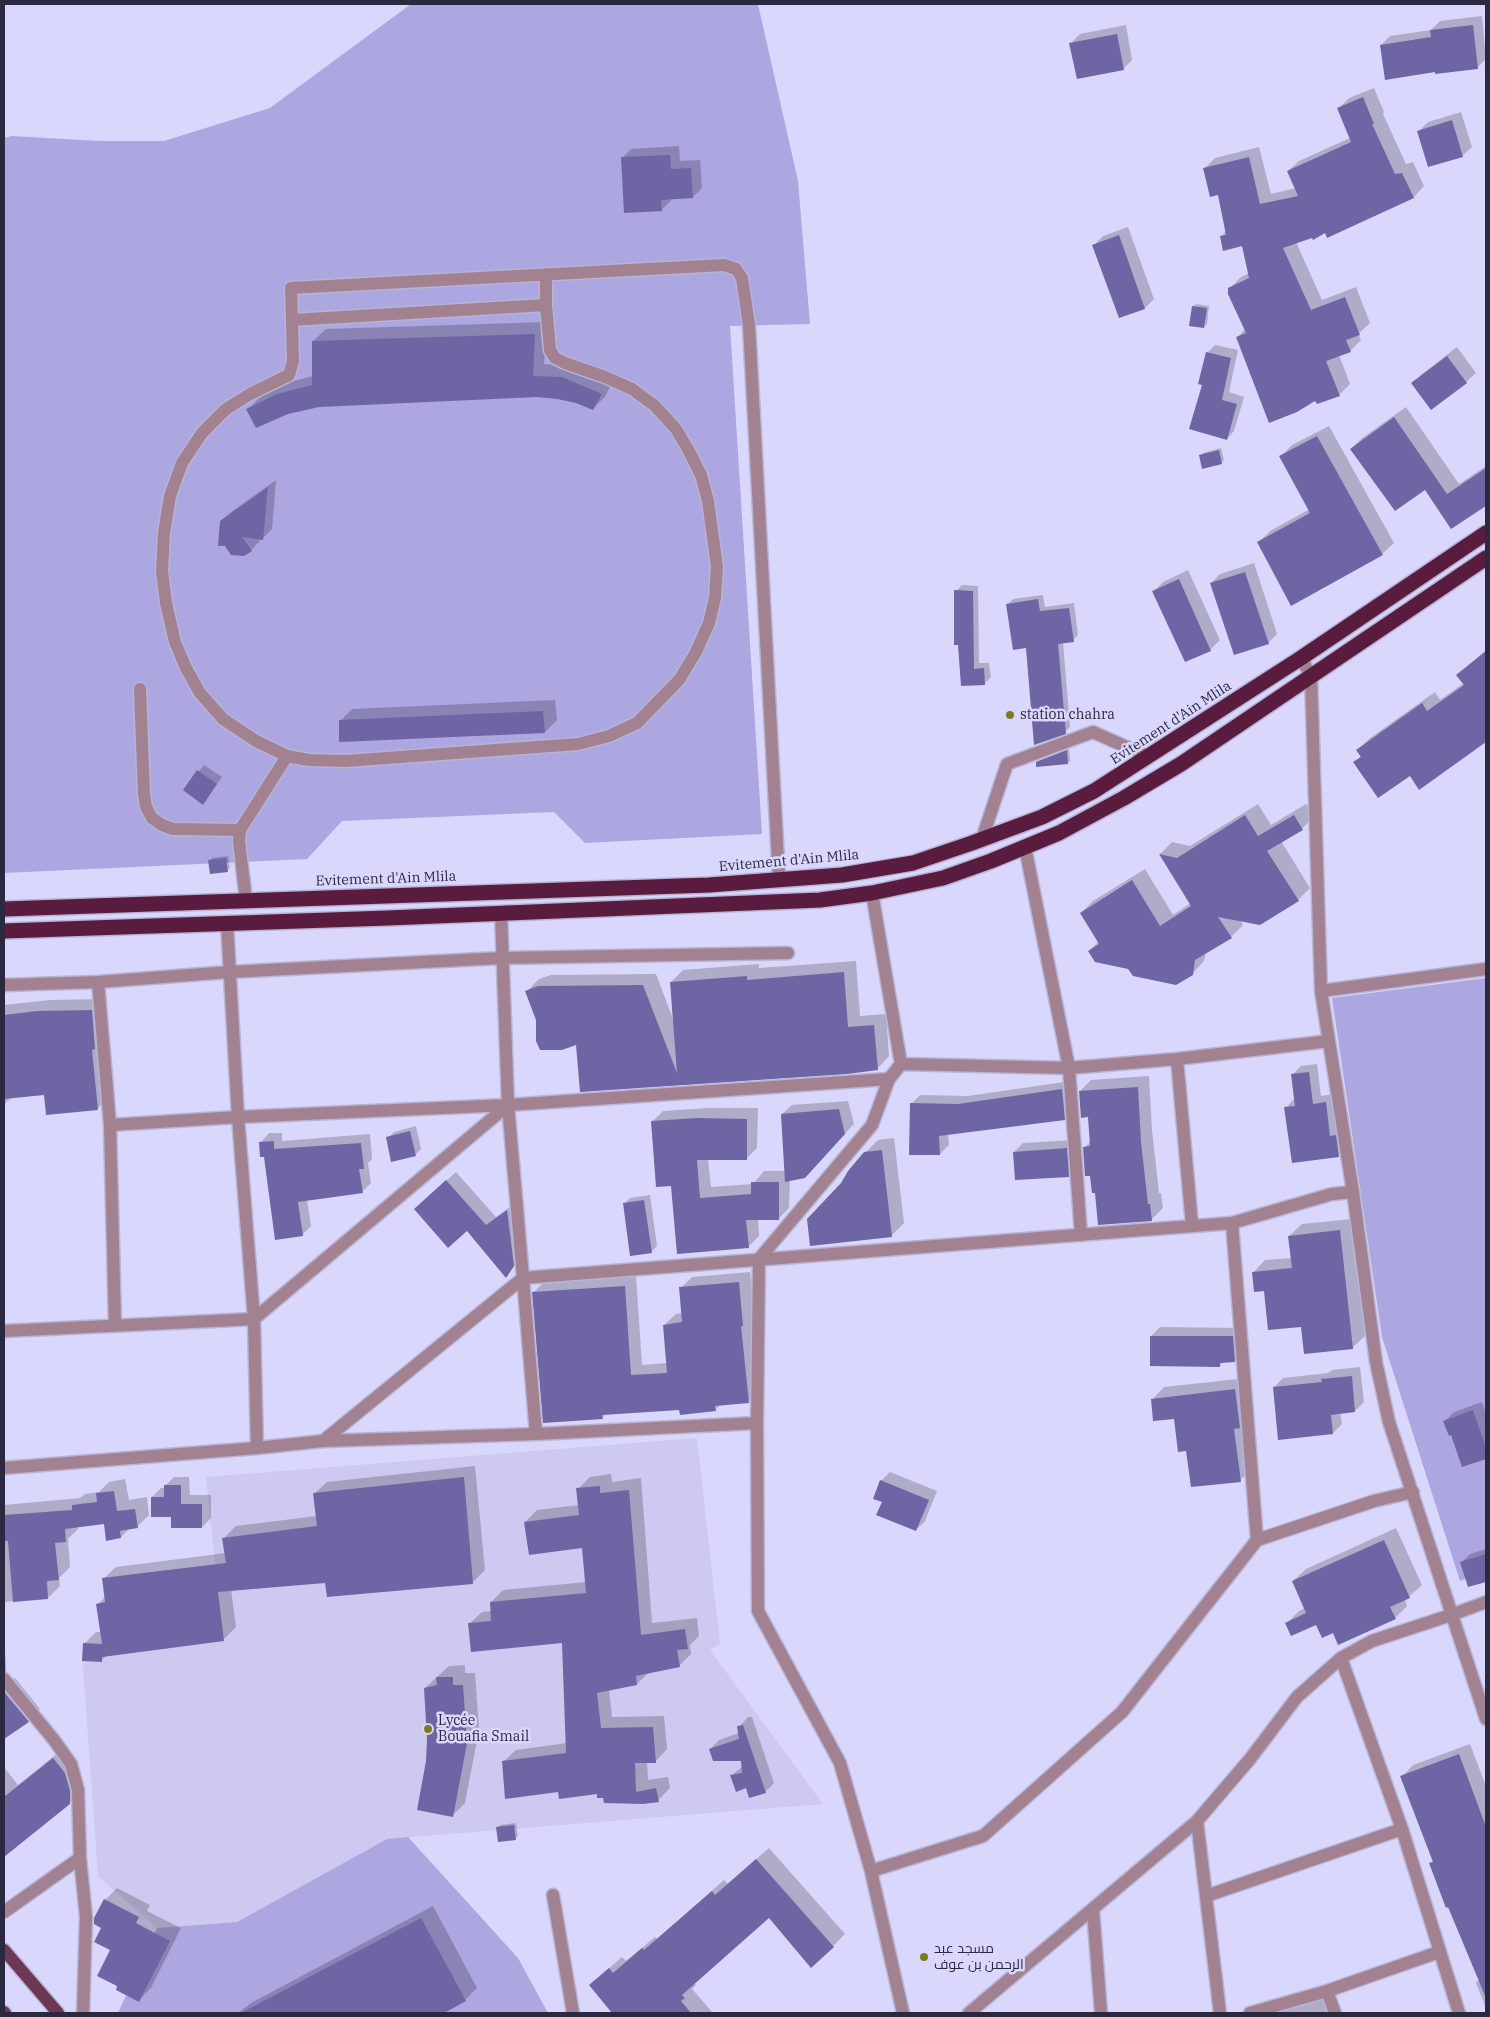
<!DOCTYPE html>
<meta charset="utf-8">
<style>
body{margin:0}
#map{position:relative;width:1490px;height:2017px;overflow:hidden;background:#dad7fc;font-family:"IBM Plex Serif",serif}
canvas{display:block}
.frame{position:absolute;inset:0;border:5px solid #2b2940;pointer-events:none}
</style>
<div id="map">
<canvas width="1490" height="2017"></canvas>
<div class="frame"></div>
</div>
<script>
const ctx = document.querySelector('canvas').getContext('2d');
ctx.lineJoin = 'round';
function fill(path, color) { ctx.fillStyle = color; ctx.fill(path, 'evenodd'); }
const poly = rows => new Path2D(rows.map(r => 'M' + r).join(''));
function stroke(path, color, width, dash) { ctx.strokeStyle = color; ctx.lineWidth = width; ctx.lineCap = dash ? 'butt' : 'round'; ctx.setLineDash(dash || []); ctx.stroke(path); }
function write(font, color, halo, rows, align = 'center') {
  ctx.font = font + ' "IBM Plex Serif",Cairo,serif'; ctx.lineWidth = 5; ctx.setLineDash([]); ctx.textBaseline = 'middle'; ctx.strokeStyle = halo; ctx.fillStyle = color; for (const [text, x, y, turn = 0] of rows) {
    ctx.save(); ctx.translate(x, y); ctx.rotate((+turn || 0) * Math.PI / 180); ctx.textAlign = isNaN(turn) ? turn : align; if (halo) ctx.strokeText(text, 0, 0); ctx.fillText(text, 0, 0); ctx.restore();
  }
}
const built = poly([
 [697,1438,720,1644,710,1650,823,1804,387,1839,237,1922,157,1928,98,1876,82,1653,223,1641,206,1477]
]);
const green = poly([
 [411,4,758,4,798,181,810,324,730,326,762,834,585,843,554,812,342,821,307,859,4,873,4,138,12,136,99,141,164,141,270,108],
 [1486,978,1486,1572,1460,1581,1382,1337,1332,998],
 [408,1837,518,1958,548,2013,118,2013,157,1928,237,1922,387,1839]
]);
const shadow = poly([
 [1482,16,1486,59,1477,68,1436,71,1381,45,1390,36,1431,30,1440,21],
 [1126,25,1132,60,1123,69,1071,43,1080,34],
 [1374,88,1384,112,1383,114,1406,164,1413,162,1424,186,1414,197,1328,236,1326,232,1296,242,1322,300,1356,287,1370,323,1358,334,1361,340,1350,351,1339,355,1350,384,1339,395,1237,338,1245,329,1229,289,1240,278,1249,273,1243,245,1221,237,1226,231,1218,194,1204,169,1215,158,1259,147,1271,194,1296,188,1288,171,1299,161,1350,138,1338,109,1349,98],
 [1461,112,1472,147,1462,156,1419,131,1428,122],
 [679,146,680,161,700,160,702,188,693,197,670,198,671,201,661,210,622,158,631,149],
 [1128,227,1154,299,1145,308,1120,317,1094,245,1103,236],
 [1196,304,1209,306,1207,324,1204,327,1194,306],
 [547,322,544,364,575,366,613,381,605,397,592,409,576,402,537,396,248,410,260,397,290,382,313,376,313,341,326,329],
 [1215,345,1238,350,1229,392,1244,397,1234,431,1227,439,1204,384,1207,353],
 [1457,347,1476,373,1466,382,1431,408,1413,383,1422,374],
 [1406,407,1459,484,1486,466,1486,505,1452,527,1426,488,1351,449,1362,438],
 [1329,426,1394,543,1382,554,1258,543,1270,531,1310,509,1281,457,1292,445],
 [1221,448,1224,460,1221,463,1200,456,1203,453],
 [276,480,272,529,263,538,258,538,260,541,251,550,221,521,231,512],
 [1254,563,1277,634,1268,643,1211,583,1220,574],
 [1188,570,1220,640,1210,650,1185,661,1154,591,1163,582],
 [962,585,978,586,979,663,989,663,991,677,985,683,962,685,956,591],
 [1043,595,1045,607,1074,603,1078,635,1073,640,1063,642,1070,727,1065,732,1008,604,1013,599],
 [1486,650,1486,740,1478,746,1410,774,1354,763,1361,756,1358,750,1370,738,1435,692,1440,700,1464,683,1458,675],
 [555,700,557,720,545,732,340,721,352,709],
 [1069,749,1070,761,1068,763,1037,762,1040,760],
 [204,765,222,777,203,803,184,790],
 [1258,804,1271,825,1306,804,1314,816,1302,829,1281,841,1310,888,1298,900,1240,920,1243,925,1231,937,1206,952,1204,961,1192,974,1129,968,1089,951,1099,941,1081,913,1093,901,1145,869,1173,915,1191,903,1160,854,1172,842,1190,846],
 [228,856,230,868,227,870,210,861,212,858],
 [856,961,860,1016,886,1014,889,1056,877,1069,581,1091,577,1043,537,1020,526,992,539,979,551,975,656,974,673,1019,671,982,683,970,759,964,759,968],
 [104,999,109,1097,98,1108,46,1094,13,1097,4,1104,4,1005,50,1000],
 [1317,1064,1321,1096,1334,1094,1347,1147,1338,1156,1286,1108,1294,1099,1292,1075,1301,1066],
 [1149,1076,1152,1130,1159,1193,1161,1193,1163,1208,1151,1220,1096,1192,1084,1148,1091,1141,1089,1116,1080,1091,1091,1080],
 [1071,1081,1073,1110,1064,1119,948,1133,949,1145,940,1154,911,1153,911,1104,920,1095,968,1096],
 [848,1101,854,1124,814,1167,790,1179,789,1208,778,1219,758,1218,759,1236,748,1247,672,1184,652,1122,663,1111,709,1108,758,1108,757,1148,746,1159,708,1159,711,1187,753,1184,764,1171,785,1171,782,1114,792,1105],
 [416,1126,421,1149,416,1154,388,1138,394,1132],
 [269,1133,282,1133,282,1141,370,1134,372,1159,368,1163,371,1183,362,1192,307,1199,311,1226,302,1235,261,1142],
 [894,1138,904,1223,891,1236,842,1184,865,1153,878,1140],
 [1075,1140,1077,1167,1068,1176,1014,1152,1023,1143],
 [456,1172,496,1217,516,1203,522,1256,506,1276,467,1229,425,1200],
 [650,1195,657,1246,651,1252,624,1204,630,1198],
 [1352,1219,1365,1336,1352,1348,1302,1325,1265,1289,1253,1273,1265,1260,1292,1258,1289,1236,1302,1224],
 [750,1272,754,1313,752,1316,759,1391,748,1402,721,1404,715,1410,680,1408,607,1413,602,1418,534,1292,545,1281,636,1275,642,1365,667,1363,664,1325,676,1314,683,1313,681,1288,692,1277],
 [1160,1327,1241,1328,1243,1351,1234,1361,1223,1362,1219,1366,1151,1336],
 [1360,1367,1364,1402,1355,1411,1340,1412,1342,1424,1333,1433,1274,1387,1283,1378,1328,1373,1332,1370],
 [1247,1378,1253,1468,1240,1480,1187,1450,1175,1417,1152,1400,1164,1387],
 [1482,1402,1486,1414,1486,1457,1463,1466,1452,1434,1445,1421,1454,1412],
 [475,1466,485,1570,473,1582,328,1596,326,1581,231,1589,236,1627,224,1639,107,1655,102,1660,84,1644,96,1632,101,1632,98,1604,106,1596,103,1579,116,1567,226,1553,224,1538,236,1526,317,1516,314,1494,327,1482],
 [890,1472,937,1491,925,1521,916,1530,883,1502,881,1481],
 [611,1474,612,1482,641,1478,652,1623,697,1618,699,1636,690,1645,691,1654,679,1666,649,1672,637,1684,609,1689,612,1717,664,1716,667,1749,655,1762,647,1762,648,1780,668,1777,670,1788,658,1800,604,1797,598,1792,559,1791,503,1762,516,1750,567,1743,563,1641,469,1624,482,1612,492,1611,491,1602,503,1590,586,1582,583,1546,525,1522,537,1510,579,1505,578,1489,590,1477],
 [174,1477,189,1477,190,1495,211,1495,211,1518,202,1527,152,1497,161,1488,165,1488,165,1486],
 [125,1479,129,1500,147,1497,149,1515,137,1527,130,1528,121,1537,105,1522,78,1526,78,1529,68,1539,70,1567,59,1578,60,1586,48,1598,4,1602,4,1505,80,1498,85,1494,99,1492,109,1482],
 [1396,1528,1422,1585,1405,1600,1407,1606,1395,1618,1333,1631,1317,1624,1287,1623,1299,1611,1305,1608,1293,1581,1306,1569],
 [1486,1549,1486,1580,1469,1586,1462,1562,1470,1554],
 [4,1632,7,1683,15,1678,40,1709,28,1721,4,1737],
 [465,1665,465,1673,475,1673,479,1730,465,1803,452,1816,427,1761,428,1739,425,1688,449,1666],
 [748,1717,752,1717,774,1783,765,1792,747,1787,732,1775,743,1766,742,1759,710,1749,719,1740,739,1733,739,1727],
 [1470,1744,1486,1786,1486,2008,1476,1983,1479,1979,1431,1863,1433,1861,1402,1777,1413,1765],
 [65,1747,77,1761,82,1779,82,1791,69,1803,4,1855,4,1767,18,1785],
 [516,1823,518,1836,515,1838,498,1827,500,1825],
 [769,1848,845,1934,833,1946,769,1916,694,1983,696,1985,692,1989,713,2013,617,2013,590,1985,622,1957,626,1961,655,1937,657,1939,724,1880,728,1884],
 [117,1888,150,1905,147,1911,181,1928,151,1988,139,2000,119,1986,111,1949,103,1927,105,1900],
 [433,1906,477,1988,465,2000,441,2013,238,2013,251,2003],
 [1330,1997,1336,2013,1274,2013]
]);
const building = poly([
 [1473,25,1478,69,1435,74,1435,72,1385,80,1380,45,1431,37,1430,30],
 [1117,34,1124,70,1077,79,1069,43],
 [1363,97,1374,124,1372,124,1395,174,1402,173,1414,198,1327,238,1325,233,1313,240,1312,238,1283,248,1311,310,1345,297,1360,335,1346,340,1351,352,1326,361,1340,396,1317,404,1315,401,1297,412,1269,423,1236,337,1246,333,1228,294,1228,288,1249,278,1242,246,1223,251,1220,236,1226,235,1218,195,1210,197,1203,168,1249,157,1260,204,1298,196,1287,171,1351,142,1337,108],
 [1452,120,1463,157,1428,167,1417,131],
 [670,155,671,169,691,168,693,198,661,200,662,211,624,213,621,157],
 [1119,235,1145,309,1119,318,1092,245],
 [1192,306,1207,308,1204,328,1189,326],
 [535,334,533,376,562,377,602,394,593,410,576,403,558,399,537,397,319,407,288,414,256,428,246,409,277,394,312,385,312,341],
 [1206,352,1231,358,1222,400,1237,404,1227,440,1189,429,1202,385,1198,384],
 [1447,356,1467,383,1431,410,1411,383],
 [1394,417,1447,494,1486,468,1486,506,1451,529,1425,490,1395,511,1350,449],
 [1317,436,1383,555,1291,606,1257,542,1310,513,1279,456],
 [1219,450,1222,464,1202,469,1199,455],
 [268,487,263,540,242,537,252,551,244,556,231,555,225,546,218,546,220,521],
 [1245,572,1269,644,1234,655,1210,583],
 [1179,579,1211,651,1185,662,1152,591],
 [954,590,973,591,974,669,984,668,985,685,961,686,958,645,954,645],
 [1038,599,1040,611,1069,608,1074,642,1058,644,1066,734,1034,745,1026,648,1013,650,1006,604],
 [1486,651,1486,742,1419,790,1410,776,1378,798,1353,762,1361,757,1356,750,1422,703,1427,711,1464,685,1456,675],
 [543,711,545,733,339,742,339,720],
 [1067,750,1068,764,1036,767,1036,762],
 [197,770,217,784,203,805,183,790],
 [1245,815,1258,836,1294,815,1303,830,1267,851,1299,901,1260,925,1218,917,1232,938,1195,960,1193,975,1176,985,1133,976,1128,969,1095,962,1088,951,1099,944,1080,913,1132,880,1160,926,1191,906,1159,854,1177,858],
 [226,858,228,872,210,874,208,860],
 [844,972,848,1027,874,1025,878,1070,847,1074,580,1092,576,1045,562,1050,540,1050,536,1041,536,1020,525,991,538,986,643,985,677,1073,670,982,747,976,747,980],
 [92,1010,95,1049,92,1050,98,1110,46,1115,44,1095,4,1099,4,1015,37,1011],
 [1309,1072,1313,1104,1326,1102,1330,1136,1336,1135,1339,1157,1292,1163,1284,1107,1295,1106,1291,1074],
 [1138,1087,1141,1142,1148,1204,1150,1204,1152,1221,1098,1225,1095,1193,1092,1193,1090,1176,1085,1176,1083,1147,1090,1146,1088,1117,1081,1118,1079,1091],
 [1062,1089,1065,1120,939,1136,940,1155,909,1155,910,1103,958,1104],
 [839,1109,845,1134,805,1178,785,1182,781,1114],
 [697,1118,747,1119,747,1160,697,1160,700,1198,751,1194,751,1182,779,1182,779,1220,746,1220,749,1248,677,1254,671,1186,656,1187,651,1121],
 [410,1131,416,1156,391,1162,386,1137],
 [274,1141,274,1149,361,1143,364,1169,359,1169,363,1193,298,1202,303,1236,275,1240,264,1157,260,1157,259,1142],
 [1067,1148,1069,1177,1015,1180,1013,1152],
 [882,1150,892,1237,810,1246,807,1219,841,1183,848,1171,864,1152],
 [446,1180,486,1225,507,1210,514,1266,506,1278,467,1231,448,1248,414,1209],
 [644,1200,652,1253,630,1256,623,1203],
 [1340,1230,1353,1349,1304,1354,1301,1327,1268,1330,1264,1291,1254,1292,1252,1272,1292,1268,1288,1236],
 [739,1282,743,1326,741,1326,749,1403,715,1406,716,1411,680,1415,679,1410,602,1415,603,1419,543,1423,532,1292,625,1286,631,1375,667,1373,663,1325,682,1322,679,1287],
 [1150,1336,1233,1336,1235,1362,1220,1363,1220,1367,1150,1366],
 [1352,1376,1355,1412,1331,1415,1333,1434,1278,1440,1273,1387,1322,1382,1321,1379],
 [1235,1389,1240,1428,1234,1429,1241,1482,1191,1487,1186,1451,1178,1452,1174,1419,1153,1421,1151,1399],
 [1473,1410,1486,1448,1486,1459,1462,1467,1451,1435,1449,1436,1443,1421],
 [464,1477,473,1584,327,1597,325,1583,218,1592,224,1641,102,1657,102,1662,82,1661,83,1643,102,1644,96,1604,105,1602,102,1578,226,1563,222,1538,317,1526,313,1493],
 [880,1480,929,1500,916,1531,876,1515,882,1502,873,1499],
 [164,1485,181,1485,181,1504,202,1504,202,1528,171,1528,171,1517,151,1517,151,1497,164,1497],
 [600,1486,600,1493,629,1490,641,1635,685,1629,688,1649,677,1650,680,1667,636,1676,637,1685,597,1693,601,1728,653,1727,656,1763,635,1763,636,1792,656,1788,659,1802,643,1804,604,1803,603,1798,597,1798,597,1794,559,1799,558,1792,505,1799,502,1761,566,1753,562,1643,471,1652,468,1623,491,1621,490,1602,586,1593,582,1548,529,1555,524,1522,579,1515,576,1488],
 [114,1491,117,1511,135,1509,138,1528,120,1531,121,1538,106,1541,104,1524,65,1529,66,1542,55,1543,59,1580,47,1581,48,1599,13,1602,8,1541,4,1541,4,1515,72,1510,72,1505,97,1502,96,1493],
 [1384,1540,1410,1598,1390,1607,1396,1619,1338,1645,1333,1633,1322,1638,1316,1625,1291,1636,1285,1623,1306,1613,1292,1581],
 [1486,1554,1486,1582,1468,1587,1460,1562],
 [436,1677,453,1677,453,1685,463,1685,467,1743,453,1817,417,1810,426,1761,427,1739,424,1688,437,1685],
 [4,1692,29,1722,4,1739],
 [743,1725,766,1793,749,1798,746,1788,736,1792,730,1775,742,1773,741,1761,713,1761,709,1749,739,1739,737,1726],
 [1459,1754,1486,1827,1486,1998,1448,1907,1446,1908,1429,1863,1433,1862,1400,1776],
 [53,1758,65,1773,70,1791,70,1804,4,1857,4,1797],
 [514,1825,516,1840,498,1842,496,1827],
 [756,1859,834,1947,811,1968,769,1918,682,1995,685,1998,681,2001,691,2013,612,2013,589,1985,609,1968,613,1973,642,1948,644,1950,712,1891,715,1895],
 [104,1899,139,1917,136,1923,170,1941,139,2002,116,1990,117,1986,97,1976,110,1950,94,1942,101,1928,94,1924,94,1918],
 [421,1918,466,2001,444,2013,241,2013]
]);
const minor = poly([
 [546,274,546,305],
 [546,305,550,350,555,358,565,363,605,377,632,389,655,406,676,429,689,451,701,475,708,501,717,567,715,598,709,623,696,652,679,680,637,723,609,736,578,744,346,761,309,760,287,756,256,741,223,719,200,693,186,668,175,642,166,603,162,571,164,533,170,496,182,463,202,433,226,409,250,394,289,375,293,361,292,320,546,305],
 [292,320,291,288,724,265,736,269,742,278,749,325,779,879],
 [1301,658,1311,676,1321,991,1353,1192,1376,1362,1389,1422,1486,1719],
 [140,689,144,794,146,807,152,818,162,825,173,829,240,830],
 [982,839,1007,764,1093,732,1149,757],
 [1025,847,1069,1068,1081,1235],
 [872,893,901,1064,889,1079,872,1125,759,1259,757,1423,758,1611,840,1763,871,1871,903,2013],
 [246,900,239,841,240,830,287,756],
 [501,913,508,1105,889,1079],
 [98,982,110,1125,115,1325],
 [4,985,98,982,229,972,501,958,788,953],
 [1321,991,1486,969],
 [1177,1059,1192,1225],
 [901,1064,1069,1068,1177,1059,1329,1041],
 [508,1105,523,1278,1232,1223,1332,1194,1353,1192],
 [110,1125,238,1117,227,923],
 [1232,1223,1257,1540,1374,1501,1413,1492],
 [4,1331,254,1319,238,1117,508,1105],
 [323,1441,536,1434],
 [257,1448,254,1319,508,1105],
 [4,1468,257,1448,323,1441,523,1278,536,1434,757,1423],
 [1341,1658,1402,1829,1459,2013],
 [4,1679,54,1740,71,1764,78,1790,80,1858,86,1917,83,2013],
 [1197,1821,1220,2013],
 [871,1871,983,1836,1122,1712,1257,1540],
 [553,1895,573,2013],
 [1206,1896,1402,1829],
 [1093,1910,1101,2013],
 [4,1912,80,1858],
 [1327,1991,1335,2013],
 [969,2013,1197,1821,1250,1759,1297,1697,1341,1658,1372,1641,1451,1615,1486,1602],
 [1250,2013,1327,1991,1439,1952]
]);
const major = poly([
 [4,1950,58,2013],
 [4,2012,5,2013]
]);
const highway = poly([
 [4,909,709,885,842,875,913,863,972,843,1042,817,1094,791,1301,658,1486,533],
 [4,931,388,918,820,900,872,893,943,878,991,861,1059,833,1124,798,1181,764,1486,558]
]);
const markers = [
 [1010,715,5,"#7b7b22"],
 [428,1729,5,"#7b7b22"],
 [924,1957,5,"#7b7b22"]
];
const poiNames = [
 ["station chahra",1020,715],
 ["Lycée",438,1721],
 ["Bouafia Smail",438,1737],
 ["مسجد عبد",934,1949],
 ["الرحمن بن عوف",934,1965]
];
const streetNames = [
 ["Evitement d'Ain Mlila",1171,723,-33],
 ["Evitement d'Ain Mlila",789,861,-5],
 ["Evitement d'Ain Mlila",386,879,-2]
];
fill(built, '#cdc9f1');
fill(green, '#aca6e1');
fill(shadow, '#0003');
fill(building, '#6d65a4');
stroke(minor, '#b7b4d6', 15);
stroke(major, '#b7b4d6', 15);
stroke(highway, '#b7b4d6', 18);
stroke(minor, '#a28291', 12);
stroke(major, '#6d3853', 12);
stroke(highway, '#591c3e', 15);
for (const [x, y, r, color] of markers) { const dot = new Path2D(); dot.arc(x, y, r, 0, 2 * Math.PI); ctx.fillStyle = color; ctx.fill(dot); stroke(dot, '#dad7fc', 2); }
write('14px', '#2b2940', '#dad7fc', poiNames, 'left');
write('14px', '#2b2940', '#dad7fc', streetNames);
</script>
